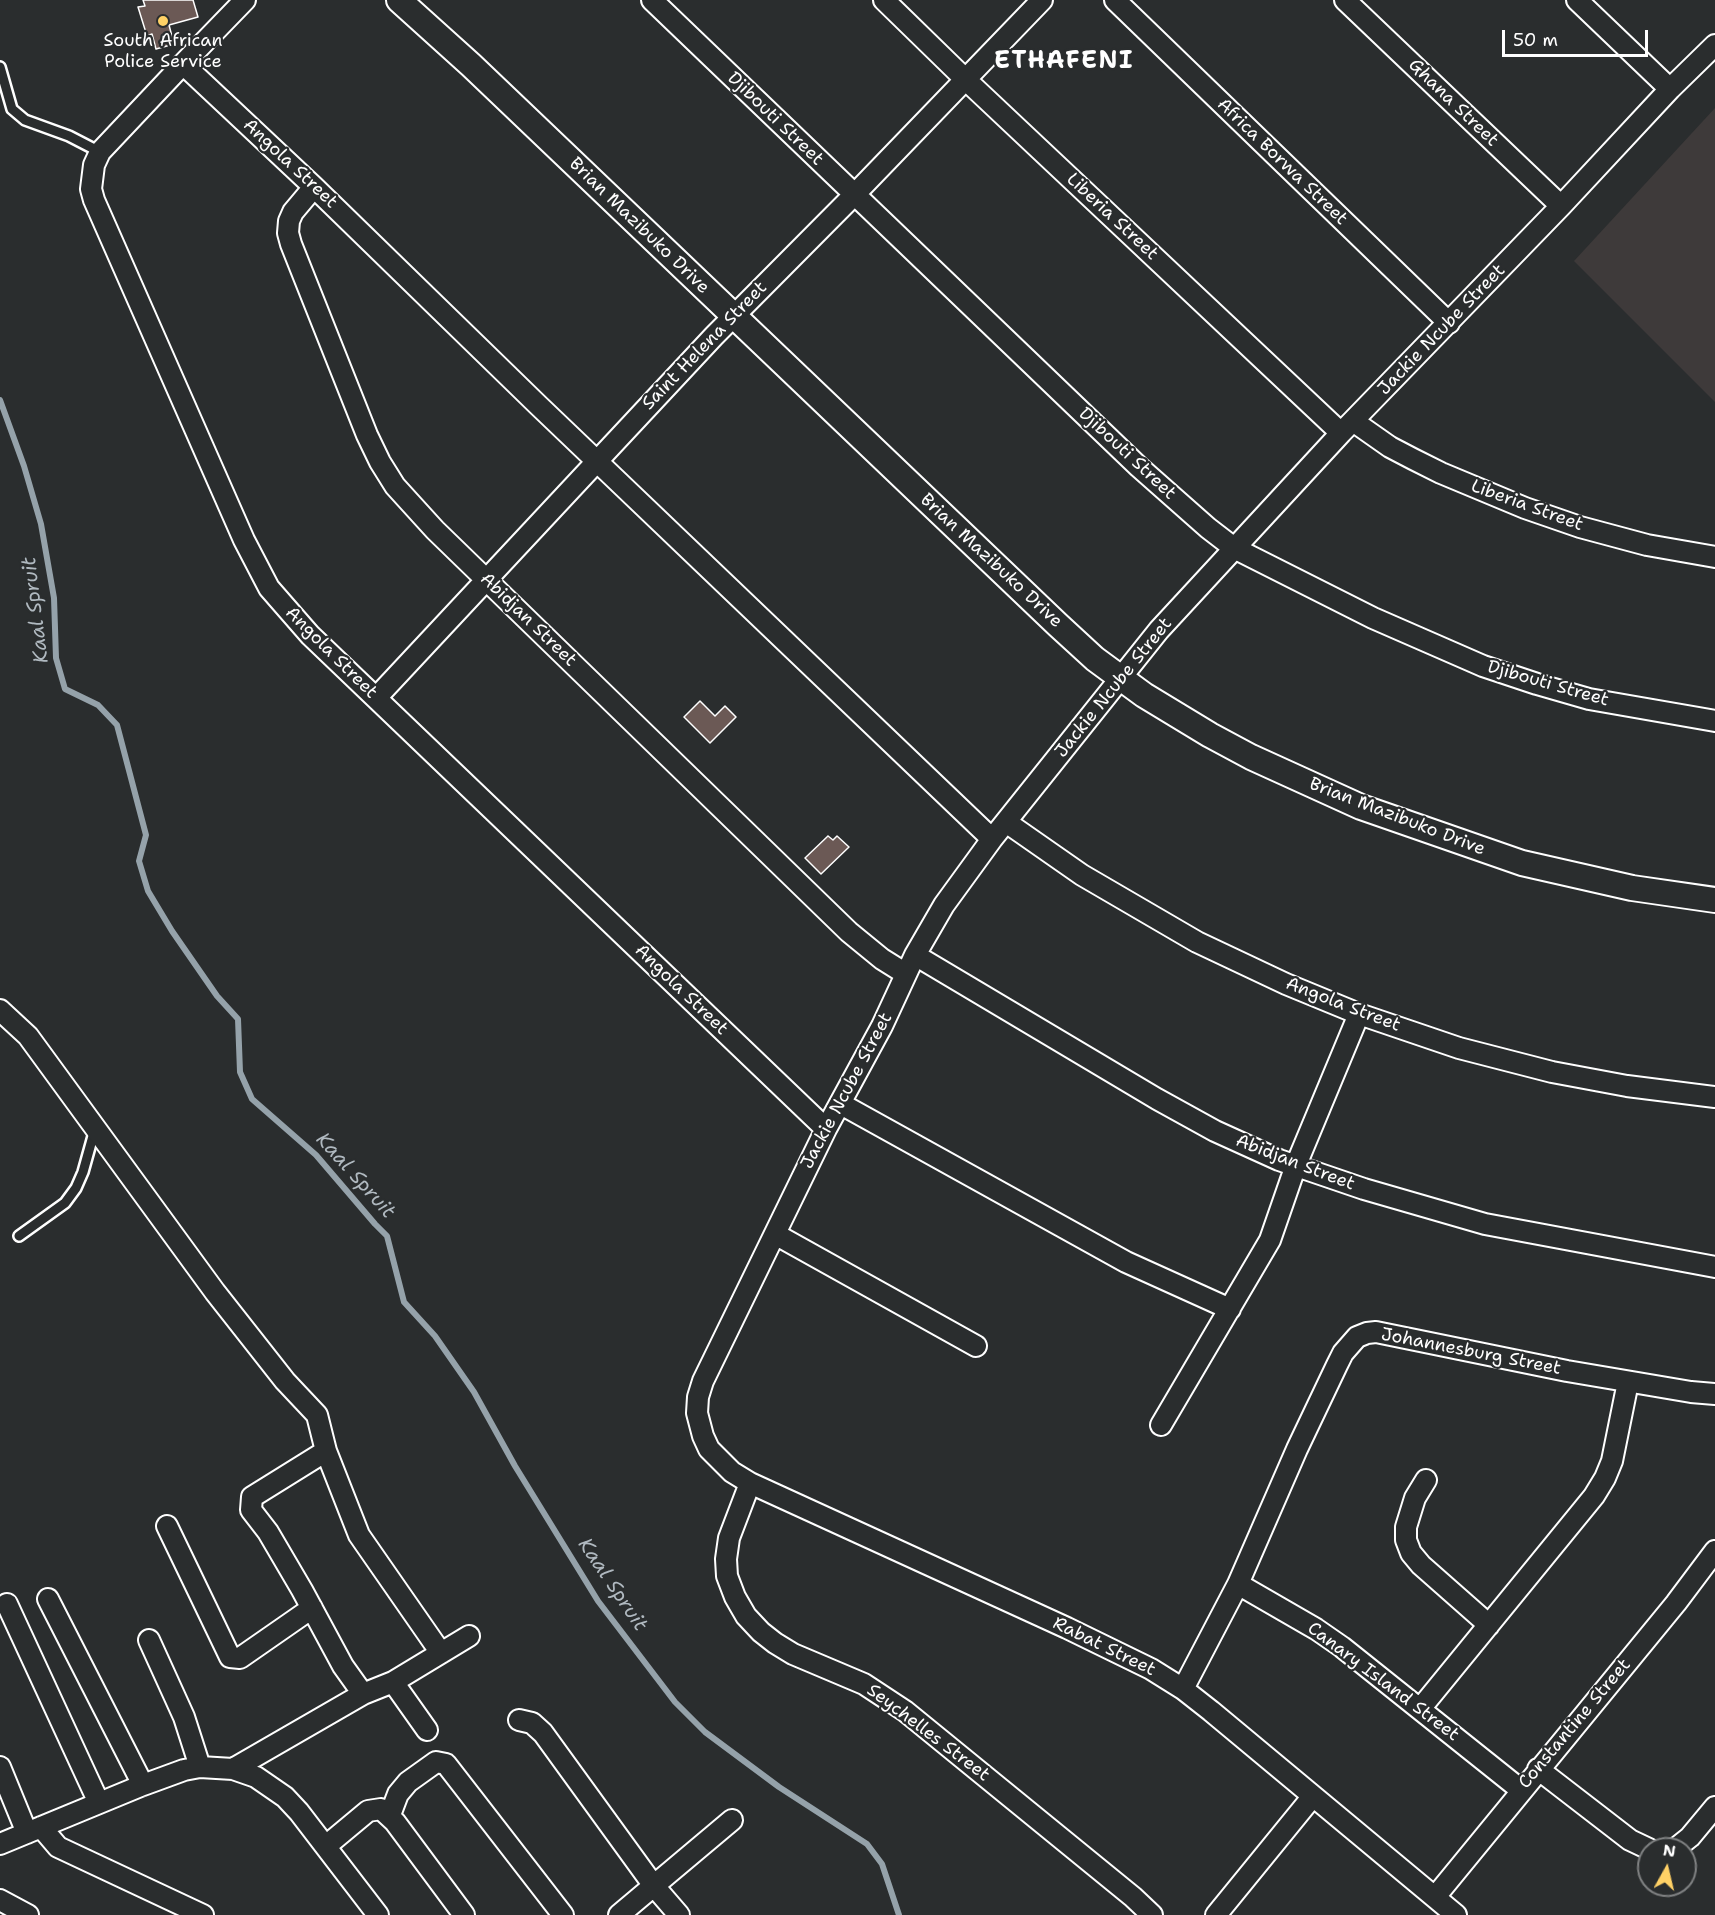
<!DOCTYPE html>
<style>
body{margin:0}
#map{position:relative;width:1715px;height:1915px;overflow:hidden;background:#2a2d2e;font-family:"Shantell Sans",sans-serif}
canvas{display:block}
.north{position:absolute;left:1637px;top:1837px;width:60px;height:60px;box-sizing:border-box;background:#2a2d2e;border:2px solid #7f8182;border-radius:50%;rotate:8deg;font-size:16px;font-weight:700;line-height:24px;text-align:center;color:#fff}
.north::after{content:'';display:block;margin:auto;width:21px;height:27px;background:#ffd166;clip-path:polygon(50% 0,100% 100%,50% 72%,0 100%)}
.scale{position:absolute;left:1502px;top:30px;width:146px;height:27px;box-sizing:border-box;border:3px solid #fff;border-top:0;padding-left:8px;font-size:18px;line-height:21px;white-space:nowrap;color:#fff;-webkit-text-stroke:4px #2a2d2e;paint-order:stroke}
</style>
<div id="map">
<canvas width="1715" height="1915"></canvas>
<div class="north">N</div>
<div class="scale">50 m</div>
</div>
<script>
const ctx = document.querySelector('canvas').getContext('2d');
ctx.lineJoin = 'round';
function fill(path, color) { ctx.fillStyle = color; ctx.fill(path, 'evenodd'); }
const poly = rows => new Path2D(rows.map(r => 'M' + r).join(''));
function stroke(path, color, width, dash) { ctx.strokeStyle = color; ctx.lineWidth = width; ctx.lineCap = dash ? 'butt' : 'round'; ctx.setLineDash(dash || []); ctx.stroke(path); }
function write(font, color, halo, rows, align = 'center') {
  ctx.font = font + ' "Shantell Sans",sans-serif'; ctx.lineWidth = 4.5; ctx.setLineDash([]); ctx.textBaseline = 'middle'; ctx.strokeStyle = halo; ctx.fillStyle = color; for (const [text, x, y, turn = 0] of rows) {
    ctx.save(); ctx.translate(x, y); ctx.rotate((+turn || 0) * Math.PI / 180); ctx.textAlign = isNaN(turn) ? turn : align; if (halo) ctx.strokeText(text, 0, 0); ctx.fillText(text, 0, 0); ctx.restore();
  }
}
const built = poly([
 [1715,108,1715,402,1574,261]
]);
const stream = poly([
 [0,400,24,466,41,524,54,598,56,658,65,689,98,705,117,725,146,835,139,861,148,891,172,931,217,996,238,1019,240,1072,252,1099,316,1155,375,1224,387,1236,404,1302,435,1336,474,1392,515,1466,598,1601,675,1702,705,1732,779,1787,867,1844,882,1864,899,1915]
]);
const building = poly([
 [143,0,193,0,198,17,169,25,174,44,156,49,152,34,147,36,138,7,145,6,143,0],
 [700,701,715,716,725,706,736,717,710,743,684,717,700,701],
 [828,836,833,840,837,836,849,847,821,874,805,858,828,836]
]);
const service = poly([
 [0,67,12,109,25,120,69,136,100,152],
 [19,1236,65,1203,76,1188,83,1172,95,1129]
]);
const minor = poly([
 [245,0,183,64,314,187,538,405,992,839],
 [652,0,1139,467,1208,528,1234,548,1373,618,1483,666,1537,684,1589,699,1715,721],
 [884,0,964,78,1341,433],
 [1115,0,1449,323],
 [1345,0,1561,206],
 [1577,0,1670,89],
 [183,64,100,152,94,165,91,189,94,200,244,540,269,588,310,635,826,1129],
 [314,187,293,212,289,221,288,233,291,244,367,435,380,462,395,486,435,530,849,932,882,959,906,974],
 [1353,421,1390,447,1413,459,1441,473,1525,508,1580,527,1647,545,1715,557],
 [376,698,714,336,854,195,1042,0],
 [1006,822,1082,875,1197,942,1286,984,1359,1014,1459,1048,1552,1072,1627,1086,1715,1097],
 [915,955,1157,1099,1215,1131,1279,1160,1364,1189,1485,1224,1715,1267],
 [0,1010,28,1036,215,1292,285,1381,317,1415,326,1451,359,1535,441,1653],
 [841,1104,1126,1262,1230,1309],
 [775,1234,976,1346],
 [1161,1425,1270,1240,1296,1165,1359,1014],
 [326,1451,252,1497,251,1510,268,1532,302,1590,343,1666,363,1694],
 [1426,1480,1415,1498,1406,1527,1406,1540,1411,1553,1421,1565,1489,1625],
 [750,1483,729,1538,726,1559,727,1576,735,1597,746,1616,761,1632,775,1643,793,1654,864,1684,905,1711,1133,1897,1152,1915],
 [167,1526,230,1657,240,1658,312,1608],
 [1238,1584,1316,1629,1342,1647,1521,1790],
 [48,1599,143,1785],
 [7,1604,99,1803],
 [149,1640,184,1717,200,1767],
 [393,1682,427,1730],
 [1183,1689,1238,1584,1297,1449,1337,1365,1343,1353,1357,1337,1367,1333,1376,1332,1567,1371,1691,1392,1715,1394],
 [1420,1709,1594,1496,1605,1478,1612,1461,1628,1382],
 [519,1720,532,1723,543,1733,654,1886,679,1915],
 [0,1767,27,1833],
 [233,1769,363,1694,393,1682,469,1636],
 [1538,1769,1630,1840,1649,1849],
 [390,1815,398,1794,408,1782,436,1762,446,1764,563,1915],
 [41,1827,58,1847,203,1915],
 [0,1844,143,1785,184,1770,200,1767,233,1769,256,1777,285,1797,299,1812,378,1915],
 [326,1846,368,1811,381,1809,395,1822,464,1915],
 [1675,1849,1690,1837,1715,1807],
 [1435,1897,1676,1603,1715,1551],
 [0,1900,28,1915],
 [619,1915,732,1820],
 [1216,1915,1313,1796],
 [1456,1915,1211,1711,1183,1689,1151,1669,1067,1628,750,1483,732,1472,709,1449,703,1436,697,1413,698,1397,703,1381,826,1129,882,1026,915,955,944,905,992,839,1159,630,1341,433,1561,206,1670,89,1715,45]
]);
const tertiary = poly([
 [399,0,471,65,1058,625,1095,659,1144,695,1210,735,1251,757,1361,807,1522,863,1632,888,1715,900]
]);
const markers = [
 [163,21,6,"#ffd166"]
];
const poiNames = [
 ["South African",163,41],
 ["Police Service",163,62]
];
const streetNames = [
 ["Ghana Street",1453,103,44],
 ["Djibouti Street",775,119,44],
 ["Africa Borwa Street",1282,162,44],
 ["Angola Street",290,164,43],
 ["Liberia Street",1112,217,43],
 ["Brian Mazibuko Drive",639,226,44],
 ["Jackie Ncube Street",1442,330,-46],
 ["Saint Helena Street",705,346,-46],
 ["Djibouti Street",1127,454,43],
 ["Liberia Street",1527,506,20],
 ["Brian Mazibuko Drive",991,561,43],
 ["Abidjan Street",528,620,44],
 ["Angola Street",331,653,45],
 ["Djibouti Street",1548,684,16],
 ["Jackie Ncube Street",1114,688,-51],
 ["Brian Mazibuko Drive",1397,817,21],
 ["Angola Street",681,990,44],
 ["Angola Street",1343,1005,21],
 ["Jackie Ncube Street",847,1091,-62],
 ["Abidjan Street",1295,1163,21],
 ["Johannesburg Street",1471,1352,11],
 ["Rabat Street",1104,1647,26],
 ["Canary Island Street",1383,1682,37],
 ["Constantine Street",1575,1724,-50],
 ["Seychelles Street",928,1733,37]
];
const waterNames = [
 ["Kaal Spruit",36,610,-97],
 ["Kaal Spruit",355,1176,48],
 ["Kaal Spruit",612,1585,56]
];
const districtNames = [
 ["ETHAFENI",1064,62]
];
fill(built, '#3e3a3a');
stroke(stream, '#95a2aa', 6);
fill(building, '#6b5955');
stroke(building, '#fff', 1.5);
stroke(service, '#fff', 14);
stroke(minor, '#fff', 24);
stroke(tertiary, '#fff', 28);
stroke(service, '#2a2d2e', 9);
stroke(minor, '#2a2d2e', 20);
stroke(tertiary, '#2a2d2e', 24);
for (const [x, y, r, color] of markers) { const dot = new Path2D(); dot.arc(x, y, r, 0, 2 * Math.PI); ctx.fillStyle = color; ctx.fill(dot); stroke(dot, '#2a2d2e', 2); }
write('18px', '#fff', '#2a2d2e', poiNames);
write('18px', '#fff', '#2a2d2e', streetNames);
write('italic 20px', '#b0b9c0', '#2a2d2e', waterNames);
ctx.letterSpacing = '1.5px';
write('bold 24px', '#fff', '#2a2d2e', districtNames);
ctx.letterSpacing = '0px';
</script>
